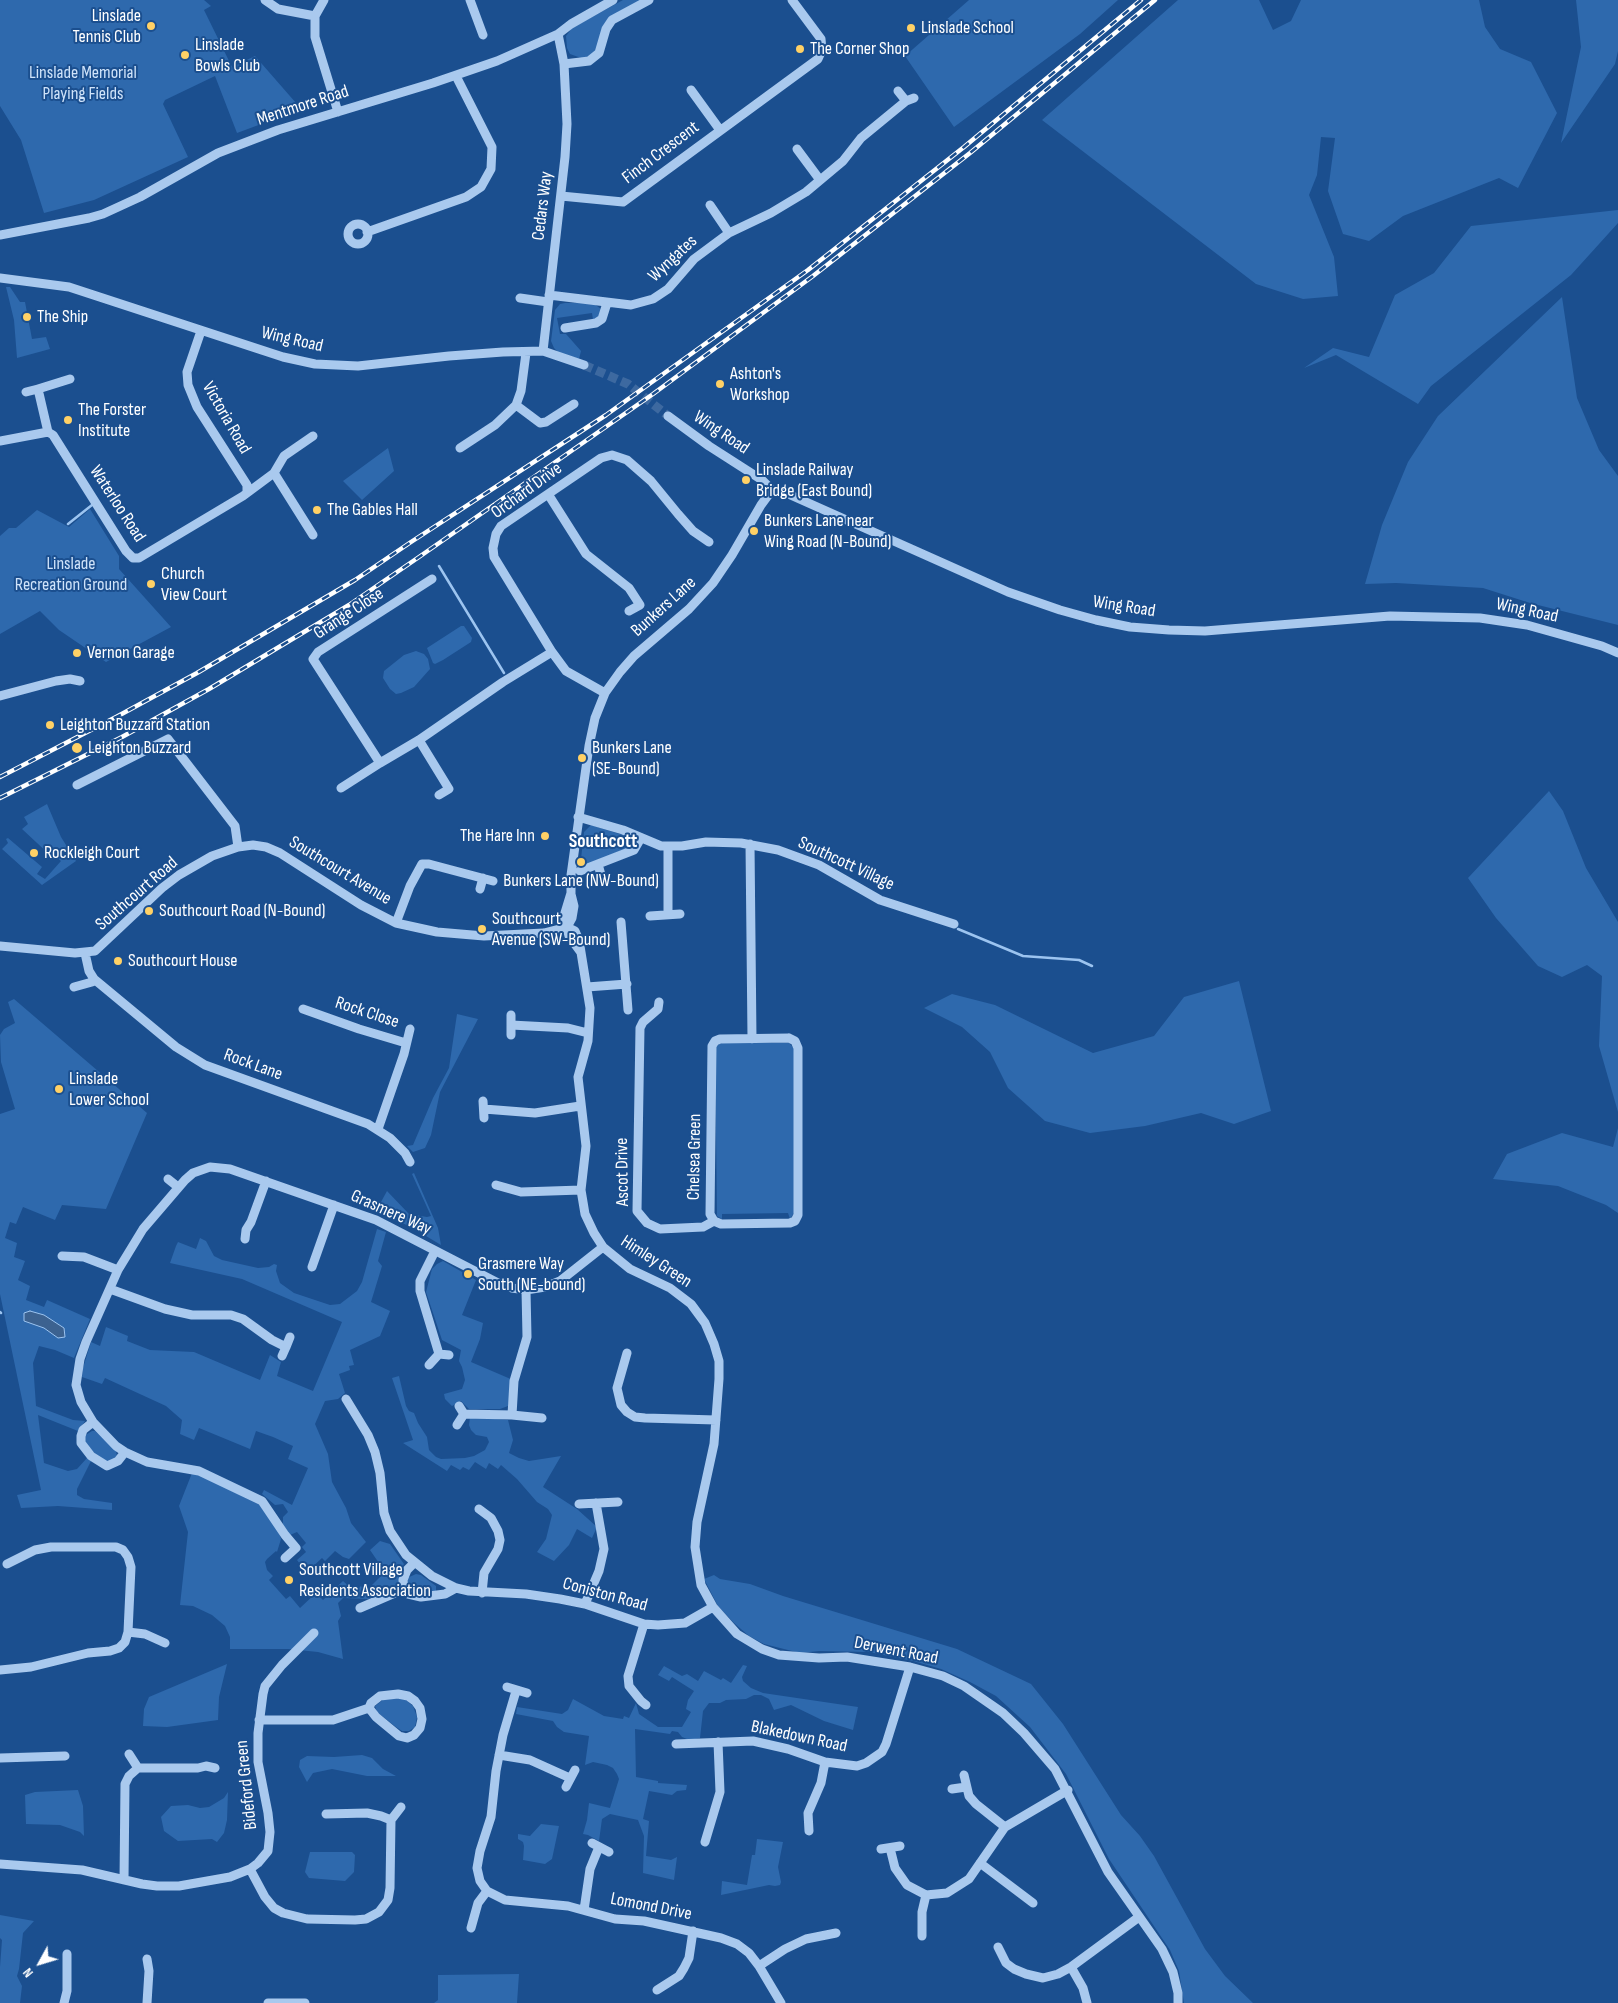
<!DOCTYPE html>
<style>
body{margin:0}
#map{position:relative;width:1618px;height:2003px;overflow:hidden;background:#1b4f8f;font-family:"Sofia Sans Condensed",sans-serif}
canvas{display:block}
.north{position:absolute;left:15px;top:1938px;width:50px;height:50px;-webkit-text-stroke:4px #1b4f8f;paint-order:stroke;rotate:231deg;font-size:14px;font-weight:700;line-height:20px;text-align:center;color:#fff}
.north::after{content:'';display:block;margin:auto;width:18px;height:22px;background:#fff;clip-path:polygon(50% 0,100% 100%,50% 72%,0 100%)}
</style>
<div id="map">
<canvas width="1618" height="2003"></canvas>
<div class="north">N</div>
</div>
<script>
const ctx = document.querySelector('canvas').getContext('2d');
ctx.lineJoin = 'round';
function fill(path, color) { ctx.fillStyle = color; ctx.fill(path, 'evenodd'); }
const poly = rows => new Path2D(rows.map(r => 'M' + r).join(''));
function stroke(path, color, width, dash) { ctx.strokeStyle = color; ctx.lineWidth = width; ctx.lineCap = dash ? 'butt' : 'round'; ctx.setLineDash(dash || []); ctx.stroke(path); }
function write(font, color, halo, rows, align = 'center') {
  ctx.font = font + ' "Sofia Sans Condensed",sans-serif'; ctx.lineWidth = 4; ctx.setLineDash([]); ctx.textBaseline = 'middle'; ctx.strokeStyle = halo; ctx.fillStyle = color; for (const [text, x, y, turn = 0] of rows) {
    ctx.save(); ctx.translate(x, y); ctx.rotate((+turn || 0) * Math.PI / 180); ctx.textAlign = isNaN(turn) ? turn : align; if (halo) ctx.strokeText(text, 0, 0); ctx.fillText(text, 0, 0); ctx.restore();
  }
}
const green = poly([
 [0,0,204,0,211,6,204,10,232,67,255,56,296,103,299,110,237,133,215,76,165,100,163,104,188,157,94,200,44,213,21,140,0,106],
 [623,0,641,0,614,15,595,54,584,59,570,54,567,48,566,36,572,28],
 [969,0,1118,0,1080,34,954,127,905,56],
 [1178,0,1259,0,1273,30,1291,21,1301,0,1479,0,1485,27,1500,49,1531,62,1557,113,1518,188,1499,178,1403,216,1369,241,1343,234,1328,191,1335,138,1321,137,1317,175,1309,195,1334,257,1338,296,1303,299,1256,284,1042,120],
 [1576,0,1618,0,1618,51,1615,64,1561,143,1581,47],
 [1618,210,1618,223,1571,275,1431,386,1418,404,1336,355,1304,368,1333,348,1369,357,1395,295,1434,273,1471,226],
 [6,287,10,287,20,302,25,302,32,339,46,337,50,349,17,358,14,320],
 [1562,297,1577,398,1599,450,1618,476,1618,625,1530,603,1483,588,1396,583,1365,584,1382,525,1408,462,1438,416],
 [565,303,593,303,601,309,600,318,593,320,592,313,557,318,560,334,566,334,581,351,579,359,559,353,554,348,551,341,555,310,560,304],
 [388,448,394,471,362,500,343,481],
 [90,509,119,556,119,569,171,627,106,662,59,630,40,611,0,634,0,536,9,528,16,528,37,510,69,527],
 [461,626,464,626,472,638,471,642,443,660,435,664,433,663,427,648],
 [416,651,424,654,428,659,430,669,414,687,401,693,396,694,390,689,383,678,384,671,404,655],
 [1549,791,1563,811,1586,868,1618,922,1618,1112,1599,1046,1602,976,1587,965,1562,977,1538,966,1496,918,1468,878],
 [47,804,61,837,76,861,42,885,2,849,8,843,6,839,8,838,42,867,37,874,45,879,61,861,53,854,51,856,22,829,28,824,24,817],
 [591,825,629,837,631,843,627,848,580,868,584,832],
 [1239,981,1271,1111,1234,1124,1201,1113,1145,1126,1090,1133,1045,1121,1008,1088,990,1052,962,1027,924,1008,952,994,995,1005,1093,1053,1154,1036,1184,997],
 [14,999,147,1113,106,1209,62,1205,55,1220,23,1207,16,1224,10,1222,5,1238,17,1243,14,1257,25,1261,18,1280,30,1286,26,1300,44,1307,47,1300,90,1319,74,1358,55,1350,39,1346,33,1363,36,1406,73,1420,85,1421,78,1431,38,1415,44,1463,68,1471,77,1469,87,1458,91,1461,77,1489,77,1495,84,1499,112,1503,112,1510,58,1506,21,1508,17,1495,41,1490,0,1294,0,1114,15,1109,1,1062,0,1035,4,1029,15,1023,8,1002],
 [457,1014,478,1019,440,1092,431,1135,425,1148,413,1152,407,1146,413,1145,433,1098,449,1068],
 [722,1043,789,1043,794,1048,794,1213,790,1219,788,1213,722,1214,722,1219,717,1216,715,1049,717,1045],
 [1618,1128,1618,1213,1606,1205,1558,1186,1493,1179,1507,1154,1562,1133,1613,1147],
 [414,1173,438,1228,441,1245,411,1227,376,1211,387,1191,409,1214,427,1217,431,1216,412,1174],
 [377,1229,386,1232,378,1261,382,1266,371,1302,390,1311,380,1336,350,1350,354,1365,349,1366,350,1370,339,1374,345,1393,338,1399,325,1401,315,1424,328,1454,332,1482,346,1508,351,1523,366,1542,349,1559,343,1557,335,1551,325,1561,322,1558,308,1571,306,1569,308,1567,303,1561,300,1564,297,1560,306,1552,302,1547,306,1543,297,1532,290,1535,283,1525,283,1517,288,1512,283,1504,275,1505,262,1494,264,1490,292,1505,308,1468,288,1459,293,1446,273,1437,256,1431,250,1449,199,1428,194,1440,180,1434,182,1420,166,1406,105,1378,102,1384,82,1377,83,1368,91,1342,100,1346,106,1327,128,1336,127,1341,150,1350,194,1352,260,1380,270,1355,281,1362,277,1376,313,1391,342,1322,242,1279,170,1263,176,1246,178,1242,196,1249,200,1238,206,1241,214,1256,222,1260,258,1268,269,1267,274,1264,277,1265,276,1271,280,1283,294,1293,330,1305,340,1304,357,1291,362,1282],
 [443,1261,476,1280,462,1315,483,1323,480,1339,471,1362,513,1380,508,1406,500,1409,469,1409,461,1401,452,1406,445,1399,444,1394,462,1389,465,1380,462,1367,459,1361,461,1350,442,1340,426,1292,432,1269,437,1264],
 [399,1376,406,1406,409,1411,414,1413,418,1423,427,1437,429,1450,436,1457,441,1459,465,1458,474,1456,485,1450,489,1442,487,1437,476,1435,471,1430,469,1425,470,1417,508,1420,513,1440,509,1453,519,1458,529,1461,561,1456,543,1487,577,1509,597,1527,592,1538,577,1529,569,1545,554,1561,537,1552,546,1539,552,1515,548,1509,537,1502,517,1479,501,1465,498,1469,489,1463,486,1469,475,1462,469,1470,463,1467,460,1470,451,1465,447,1471,403,1443,413,1440,392,1378],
 [92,1431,95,1431,116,1450,117,1457,107,1462,99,1458,85,1443,84,1436],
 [192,1473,203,1476,260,1505,279,1532,281,1539,277,1552,276,1551,267,1559,265,1562,267,1570,273,1576,269,1580,286,1599,290,1596,300,1608,316,1593,323,1600,343,1581,355,1592,361,1586,365,1592,385,1572,370,1550,380,1541,390,1544,404,1564,399,1572,399,1586,368,1599,343,1598,338,1603,341,1616,338,1621,343,1659,318,1652,288,1649,230,1649,230,1637,225,1626,212,1615,193,1606,180,1605,188,1532,179,1506],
 [416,1574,421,1575,436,1586,436,1591,414,1593,408,1591,407,1578],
 [714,1575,720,1579,750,1584,783,1596,957,1649,1031,1684,1063,1724,1121,1815,1140,1836,1154,1856,1205,1949,1225,1976,1253,2003,1184,2003,1179,1971,1170,1950,1109,1859,1066,1774,1030,1727,996,1696,970,1682,941,1669,913,1661,869,1652,819,1651,800,1653,764,1644,749,1636,734,1623,718,1606,704,1579],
 [227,1664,219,1697,218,1720,167,1727,143,1726,144,1709,149,1697],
 [743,1665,747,1666,742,1677,743,1681,751,1688,763,1693,858,1707,853,1730,824,1721,791,1705,774,1710,769,1699,761,1695,754,1695,746,1699,726,1700,720,1703,709,1703,703,1711,700,1738,695,1739,687,1739,682,1737,678,1732,672,1731,670,1734,635,1729,636,1777,658,1781,658,1783,687,1785,686,1790,677,1791,672,1795,649,1791,643,1819,649,1821,646,1856,671,1860,677,1857,674,1880,643,1873,644,1836,638,1820,610,1814,602,1819,599,1841,588,1835,583,1834,587,1820,589,1803,610,1808,619,1779,617,1774,613,1768,607,1765,593,1762,585,1765,589,1736,564,1732,557,1727,553,1721,516,1714,517,1707,562,1714,568,1710,573,1699,604,1716,623,1719,624,1716,629,1718,636,1703,639,1714,658,1727,682,1727,691,1712,686,1709,688,1700,694,1691,672,1677,669,1681,658,1675,664,1666,682,1676,687,1674,698,1681,704,1671,721,1680,723,1678,731,1683],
 [400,1698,406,1700,413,1706,417,1717,415,1727,409,1731,402,1731,396,1727,377,1712,375,1706,384,1699],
 [362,1755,372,1758,383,1769,396,1776,367,1776,332,1769,313,1773,307,1782,299,1767,300,1760,307,1756,334,1757],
 [78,1790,83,1806,84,1836,80,1832,60,1825,26,1824,25,1795,35,1792],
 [228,1792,227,1820,224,1833,217,1842,212,1839,178,1841,164,1831,161,1817,171,1806,188,1805,200,1808,209,1807,224,1798],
 [541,1824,559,1826,552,1859,545,1864,523,1860,524,1846,523,1842,518,1839,518,1834,530,1836],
 [757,1839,783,1842,778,1867,781,1882,780,1885,775,1886,769,1885,721,1895,722,1881,747,1885,752,1855,755,1855],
 [310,1852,352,1852,355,1855,354,1872,345,1881,309,1878,305,1872],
 [0,1915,34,1921,23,1933,19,1969,17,1976,22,1986,20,2003,0,2003,0,1967,2,1940,0,1938],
 [519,1974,517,2003,434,2003,438,2000,438,1975]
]);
const water = poly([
 [30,1311,44,1315,64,1328,65,1337,58,1338,44,1328,24,1321,24,1313,30,1311]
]);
const stream = poly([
 [68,524,92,505],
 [439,566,504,673],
 [958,929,1023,956,1079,960,1092,966],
 [0,1312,1,1313]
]);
const minorTunnel = poly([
 [584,365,628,384,668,416]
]);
const minor = poly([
 [265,0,278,9,315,16],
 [324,0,315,16,315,37,338,112],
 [470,0,483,35],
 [564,64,589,61,599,53,606,29,612,20,649,0],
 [691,90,720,130],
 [898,91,906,101],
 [797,149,820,180],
 [561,196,623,202,818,59,822,50,821,39,792,0],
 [710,205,729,233],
 '348 234a10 10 0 1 1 20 0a10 10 0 1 1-20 0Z',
 [367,232,466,197,481,187,491,169,492,147,456,76],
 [0,235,89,218,103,214,140,197,218,153,278,130,433,83,497,61,558,34,571,24,613,0],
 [0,278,69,287,283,357,315,364,358,366,449,356,503,352,543,351,584,365],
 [549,295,631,305,653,299,668,289,694,259,729,233,771,213,806,192,843,161,861,138,906,101,914,98],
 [520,298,548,302],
 [565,328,596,323,602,319,607,303],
 [201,331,187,372,188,385,197,407,247,485,247,491],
 [543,351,565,157,567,124,564,64,558,34],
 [26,392,38,389],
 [516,405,540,423,546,422,574,404],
 [668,416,709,446,762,480,772,490,786,493,1008,592,1060,610,1096,620,1130,627,1169,630,1205,631,1390,616,1480,618,1527,625,1602,646,1618,653],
 [48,432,53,435,126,551,133,558,139,558,243,496,274,473,284,456,313,436],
 [48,432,38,389,70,379],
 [0,441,48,432],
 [460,448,495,425,516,405,521,391,526,353],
 [274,473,313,535],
 [548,494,586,554,629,588,640,605,629,611],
 [432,579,318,652,313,659,380,763,419,740,503,682,552,652],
 [605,693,566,671,552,652,494,557,493,548,496,534,501,526,601,458,612,455,627,460,651,481,678,514,693,531,709,542],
 [0,696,56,681,70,679,80,681],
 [419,740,449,789,439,795],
 [77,785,168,739,235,826,238,847],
 [341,788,380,763],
 [578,817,623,830,661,846,682,846,706,842,741,843,778,850,819,865,880,900,954,924],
 [750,844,752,1039],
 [598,864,602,879],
 [580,871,634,850,641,838],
 [480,889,483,878],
 [668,914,668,847],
 [650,916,680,914],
 [621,922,628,1010],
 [396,923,410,886,422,864,429,864,493,881],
 [567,927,575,931,579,940,590,1008,588,1041,578,1077,586,1146,581,1190,585,1214,594,1233,603,1247,630,1269,670,1288,691,1304,705,1323,714,1344,719,1361,719,1379,714,1444,697,1522,695,1547,701,1585,713,1607,737,1634,762,1649,779,1655,819,1658,847,1657,910,1667,943,1676,964,1686,1003,1713,1024,1733,1055,1769,1108,1872,1162,1949,1173,1972,1178,1993,1178,2003],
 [567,927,572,918,574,906,571,894],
 [0,946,75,953,95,951,162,888,179,875,212,856,238,847,253,845,266,847,280,853,361,905,396,923,437,932,484,936,544,933,567,927],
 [580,951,569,936,564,916,571,893,571,875,589,746,595,718,605,693,620,672,634,656,689,609,713,583,732,555,761,505,772,490],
 [85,953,89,971,94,979,176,1047,205,1065,368,1124,390,1138,405,1153,410,1162],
 [74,987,92,982,94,979],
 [587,987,627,984],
 [659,1002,658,1009,643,1022,640,1028,637,1211,647,1223,660,1229,703,1227,714,1221],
 [303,1009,359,1029,406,1043],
 [511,1015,511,1035],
 [511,1025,568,1028,588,1033],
 [789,1038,795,1041,798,1048,798,1215,795,1221,790,1223,721,1224,714,1221,710,1214,712,1046,715,1041,720,1039,789,1038],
 [483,1101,484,1118],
 [484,1109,535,1113,580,1106],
 [378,1129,404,1054,410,1029],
 [168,1179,178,1187],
 [496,1185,521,1192,581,1190],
 [245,1239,246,1230,251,1222,266,1181],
 [435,1251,420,1281,420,1291,439,1354],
 [62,1256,84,1257,118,1270],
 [312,1267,334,1205],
 [110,1289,165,1309,192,1315,231,1315,243,1319,272,1340,286,1347,282,1356],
 [286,1347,290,1337],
 [627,1353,617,1388,621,1405,627,1412,635,1417,645,1418,716,1420],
 [429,1365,439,1354,449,1355],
 [346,1399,368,1435,375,1452,380,1473,384,1513,390,1531,406,1555,432,1576,456,1588,469,1591,526,1594,560,1599,585,1604,644,1624,658,1625,685,1623,713,1607],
 [464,1414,512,1415,542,1418],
 [512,1415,514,1381,527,1337,526,1290],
 [93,1422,83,1430,81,1436,81,1443,91,1456,107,1466,118,1461,125,1452],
 [457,1425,464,1414,459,1406],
 [579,1504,618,1502],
 [479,1509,491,1518,498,1531,500,1540,498,1549,484,1573,482,1593],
 [285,1558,296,1548,285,1535,262,1501,199,1471,147,1462,125,1452,116,1446,93,1422,81,1402,76,1385,80,1359,86,1342,118,1270,143,1229,185,1180,193,1173,210,1167,230,1169,376,1220,498,1283,512,1288,526,1290,545,1287,560,1281,603,1247],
 [414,1563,407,1570,403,1580,404,1589,408,1594,421,1597,445,1594,456,1588],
 [585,1604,599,1571,604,1549,596,1503],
 [360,1608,404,1589],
 [644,1624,628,1676,629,1686,641,1701,646,1705],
 [128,1632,145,1634,165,1643],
 [0,1670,31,1667,88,1653,110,1651,119,1648,125,1642,128,1632,131,1567,128,1557,123,1550,116,1547,51,1547,35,1550,7,1564],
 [507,1687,527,1693],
 [259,1720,333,1720,369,1708,371,1703,380,1696,398,1694,408,1696,415,1701,420,1708,422,1719,420,1728,414,1735,407,1738,399,1736,376,1717,369,1708],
 [676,1744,753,1741,788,1749,825,1762,857,1766,866,1763,882,1752,886,1744,910,1667],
 [129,1754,138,1768],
 [499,1755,530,1760,570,1778],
 [0,1758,65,1756],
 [964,1775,969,1796,976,1804,1005,1827],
 [566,1787,575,1770],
 [952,1789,966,1787],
 [391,1820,401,1807],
 [809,1831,808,1813,821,1783,825,1762],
 [705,1842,720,1792,718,1742],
 [592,1843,609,1852],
 [890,1848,895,1868,907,1885,926,1895,947,1893,969,1879,1005,1827,1068,1790],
 [881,1849,900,1846],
 [980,1863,1033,1903],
 [0,1864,82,1870,142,1884,157,1886,179,1886,230,1877,250,1869,258,1863,268,1851,270,1832,268,1813,258,1762,258,1733,263,1694,265,1686,282,1665,314,1633],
 [250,1869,265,1897,274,1908,283,1913,307,1919,355,1920,366,1919,379,1912,388,1900,390,1888,391,1820,381,1816,367,1813,326,1814],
 [124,1880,125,1784,129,1776,138,1768,198,1768,206,1766,215,1768],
 [487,1891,480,1881,477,1868,480,1851,491,1817,496,1771,503,1735,516,1691],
 [584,1910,590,1869,599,1847],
 [471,1928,478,1903,487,1891,505,1900,568,1906,615,1919,644,1921,721,1938,737,1944,749,1953,759,1966,781,2003],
 [922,1936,922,1912,926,1895],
 [998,1947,1006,1963,1014,1969,1026,1974,1043,1978,1058,1974,1071,1967,1139,1917],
 [759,1966,785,1949,806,1939,836,1933],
 [1071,1967,1083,1988,1087,2003],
 [657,1990,679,1976,684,1968,689,1958,693,1931],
 [64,2003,67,1991,67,1954],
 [147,2003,149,1971,147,1959],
 [268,2003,305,2003]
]);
const rail = poly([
 [0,777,118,716,197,673,355,580,411,542,606,415,808,270,964,147,1141,0],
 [0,798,122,737,209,689,349,605,419,557,653,394,813,276,970,153,1155,0]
]);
const markers = [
 [151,26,5,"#ffd166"],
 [911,28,5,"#ffd166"],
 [800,49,5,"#ffd166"],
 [185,55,5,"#ffd166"],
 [27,317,5,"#ffd166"],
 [720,384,5,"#ffd166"],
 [68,420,5,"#ffd166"],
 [746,480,5,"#ffd166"],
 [317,510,5,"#ffd166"],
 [754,531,5,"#ffd166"],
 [151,584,5,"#ffd166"],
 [77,653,5,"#ffd166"],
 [50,725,5,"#ffd166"],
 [77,748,6,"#ffd166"],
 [582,758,5,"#ffd166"],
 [545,836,5,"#ffd166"],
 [34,853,5,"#ffd166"],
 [581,862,5,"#ffd166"],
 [149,911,5,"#ffd166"],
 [482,929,5,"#ffd166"],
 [118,961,5,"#ffd166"],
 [59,1089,5,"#ffd166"],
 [468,1274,5,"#ffd166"],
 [289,1580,5,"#ffd166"]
];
const poiNames = [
 ["Linslade",141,16,"right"],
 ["Tennis Club",141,37,"right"],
 ["Linslade School",921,28],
 ["Linslade",195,45],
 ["Bowls Club",195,66],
 ["The Corner Shop",810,49],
 ["The Ship",37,317],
 ["Ashton's",730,374],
 ["Workshop",730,395],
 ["The Forster",78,410],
 ["Institute",78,431],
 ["Linslade Railway",756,470],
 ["Bridge (East Bound)",756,491],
 ["The Gables Hall",327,510],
 ["Bunkers Lane near",764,521],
 ["Wing Road (N-Bound)",764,542],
 ["Church",161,574],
 ["View Court",161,595],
 ["Vernon Garage",87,653],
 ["Leighton Buzzard Station",60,725],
 ["Leighton Buzzard",88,748],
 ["Bunkers Lane",592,748],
 ["(SE-Bound)",592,769],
 ["The Hare Inn",535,836,"right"],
 ["Rockleigh Court",44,853],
 ["Bunkers Lane (NW-Bound)",581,881,"center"],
 ["Southcourt Road (N-Bound)",159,911],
 ["Southcourt",492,919],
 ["Avenue (SW-Bound)",492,940],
 ["Southcourt House",128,961],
 ["Linslade",69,1079],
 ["Lower School",69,1100],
 ["Grasmere Way",478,1264],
 ["South (NE-bound)",478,1285],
 ["Southcott Village",299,1570],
 ["Residents Association",299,1591]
];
const parkNames = [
 ["Linslade Memorial",83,73],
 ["Playing Fields",83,94],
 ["Linslade",71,564],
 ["Recreation Ground",71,585]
];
const streetNames = [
 ["Mentmore Road",303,106,-18],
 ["Finch Crescent",661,153,-37],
 ["Cedars Way",543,206,-83],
 ["Wyngates",673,259,-43],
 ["Wing Road",292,340,13],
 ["Victoria Road",226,418,60],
 ["Wing Road",721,433,34],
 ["Orchard Drive",527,491,-36],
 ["Waterloo Road",117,504,57],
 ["Bunkers Lane",664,607,-42],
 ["Wing Road",1124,607,9],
 ["Wing Road",1527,611,12],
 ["Grange Close",349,614,-33],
 ["Southcott Village",846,864,25],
 ["Southcourt Avenue",340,871,31],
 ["Southcourt Road",137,894,-41],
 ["Rock Close",367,1013,18],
 ["Rock Lane",253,1065,20],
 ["Chelsea Green",695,1157,-89],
 ["Ascot Drive",623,1172,-91],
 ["Grasmere Way",391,1213,24],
 ["Himley Green",656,1262,33],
 ["Coniston Road",605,1595,15],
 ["Derwent Road",896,1651,11],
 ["Blakedown Road",799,1737,12],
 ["Bideford Green",247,1785,-96],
 ["Lomond Drive",651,1907,11]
];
const neighbourhoodNames = [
 ["Southcott",603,842]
];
fill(green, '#2e69ad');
fill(water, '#3c6290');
stroke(water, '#9cc4f0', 1);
stroke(stream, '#9cc4f0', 2.5);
stroke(minorTunnel, '#3d69a0', 9, [9, 4.5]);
stroke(minor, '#a9c9ee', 9);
stroke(rail, '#fff', 4.5);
stroke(rail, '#1b4f8f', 2.5, [8]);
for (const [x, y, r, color] of markers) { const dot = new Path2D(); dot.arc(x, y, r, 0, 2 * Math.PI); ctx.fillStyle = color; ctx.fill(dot); stroke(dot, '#1b4f8f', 2); }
write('18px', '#fff', '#1b4f8f', poiNames, 'left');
write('18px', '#cfe3fa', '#1b4f8f', parkNames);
write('18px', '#fff', '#1b4f8f', streetNames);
write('bold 19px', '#fff', '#1b4f8f', neighbourhoodNames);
</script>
